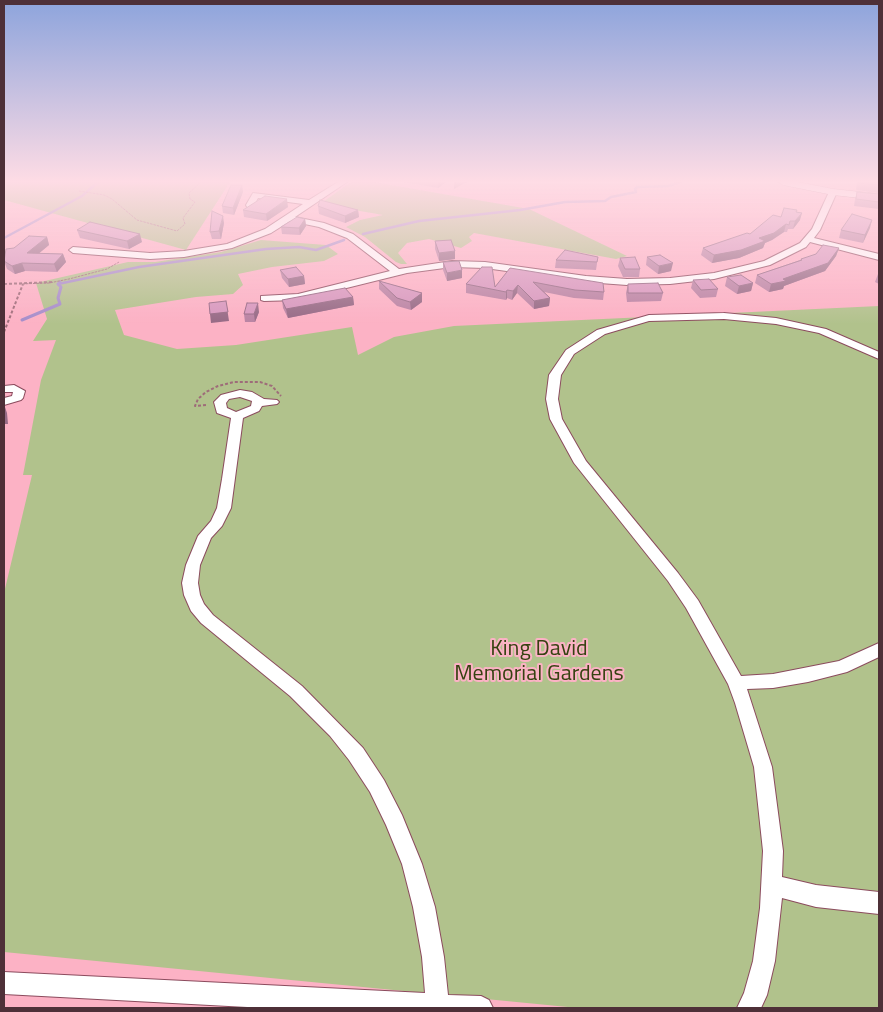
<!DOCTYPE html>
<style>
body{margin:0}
#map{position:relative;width:883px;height:1012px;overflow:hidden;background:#fcb2c5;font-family:"Titillium Web",sans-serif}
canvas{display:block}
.frame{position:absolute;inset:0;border:5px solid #4e3038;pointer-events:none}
</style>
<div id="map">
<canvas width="883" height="1012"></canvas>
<div class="frame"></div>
</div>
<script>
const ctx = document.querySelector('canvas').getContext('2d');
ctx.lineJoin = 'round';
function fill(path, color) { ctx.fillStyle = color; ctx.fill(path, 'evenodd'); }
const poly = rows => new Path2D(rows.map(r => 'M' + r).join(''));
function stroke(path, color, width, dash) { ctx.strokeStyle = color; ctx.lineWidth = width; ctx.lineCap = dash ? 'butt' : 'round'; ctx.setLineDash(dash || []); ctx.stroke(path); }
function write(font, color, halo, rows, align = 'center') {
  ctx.font = font + ' "Titillium Web",sans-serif'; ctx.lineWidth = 4; ctx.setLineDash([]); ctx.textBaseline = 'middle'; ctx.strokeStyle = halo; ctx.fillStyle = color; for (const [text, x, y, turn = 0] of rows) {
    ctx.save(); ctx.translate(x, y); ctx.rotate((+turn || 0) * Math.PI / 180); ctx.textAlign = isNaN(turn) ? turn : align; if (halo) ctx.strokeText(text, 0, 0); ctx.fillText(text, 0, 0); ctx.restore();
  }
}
const green = poly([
 [4,182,230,182,186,250,4,200],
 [351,182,374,182,529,209,627,256,616,259,474,233,469,237,472,241,461,248,429,239,407,243,398,253,407,264,401,264,396,262,365,237,346,227,360,220,383,215,320,204],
 [261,240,326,245,338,254,324,261,272,267,238,274,243,285,233,294,196,297,115,310,124,335,177,349,236,345,352,327,358,355,394,337,454,326,879,306,879,1008,578,1008,4,952,4,593,32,475,23,475,41,380,56,340,33,341,47,319,36,283,128,262,155,262,221,252]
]);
const streamFar1 = poly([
 [363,234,419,221,520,210,565,202,605,201,611,197,636,192,635,189,637,187,668,186,681,182],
 [4,238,82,196,98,182],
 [58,284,139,267,266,249,299,247,316,250,344,240]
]);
const stream = poly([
 [22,320,60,304,58,298,61,287,58,284,60,282]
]);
const pathFar1 = poly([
 [79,191,104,195,112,199,137,220,177,231,185,224,183,218,195,202,190,199,189,193,201,182],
 [19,284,49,283,69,279,107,269,119,262]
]);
const path = poly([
 [4,284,52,282],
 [4,332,23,284],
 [206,405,195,406,198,399,206,392,218,386,234,382,260,382,272,386,281,396]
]);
const minor = poly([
 [338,182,347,182,295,217,324,223,353,234,399,269,452,261,485,262,586,276,627,279,670,278,714,273,764,261,800,243,812,229,829,192,833,190,837,192,820,230,814,238,879,254,879,260,810,242,806,247,770,265,714,279,670,284,627,285,586,282,485,268,452,267,407,273,298,300,264,301,261,300,261,296,298,294,390,271,347,238,319,227,290,221,271,233,232,248,184,257,150,259,73,253,69,250,73,247,150,253,184,251,227,244,265,229,303,204,258,198,253,207,247,207,246,205,253,193,309,200,338,182],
 [724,313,776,318,826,329,879,352,879,359,819,333,776,324,724,319,649,321,605,334,574,354,561,375,558,399,562,419,586,461,678,573,698,600,741,676,773,674,839,661,879,643,879,657,847,672,808,682,773,688,747,689,772,767,783,851,782,877,816,885,879,892,879,914,816,907,782,898,775,961,767,995,761,1008,737,1008,744,993,753,961,760,908,763,851,754,767,735,703,728,684,686,608,668,581,574,463,550,419,546,399,549,375,566,350,597,330,649,315,724,313],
 [14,385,25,391,23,398,21,400,4,405,4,398,12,396,13,392,4,392,4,386,14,385],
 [240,390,252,392,264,399,277,400,279,402,277,404,262,406,259,411,243,418,231,508,222,526,211,538,200,565,198,583,200,595,204,604,213,615,302,686,363,748,384,780,402,815,422,864,435,907,444,957,448,995,481,996,489,1000,493,1008,266,1008,4,994,4,972,425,993,422,957,413,907,402,864,386,825,370,792,349,760,330,736,290,696,201,623,191,611,184,595,182,583,186,565,198,536,211,521,217,508,222,479,231,418,217,413,214,402,221,395,240,390],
 [240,397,252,401,251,406,236,412,227,408,226,403,229,399,240,397]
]);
const major = poly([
 [778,182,798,182,833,189,879,194,879,200,833,195,783,185,778,182]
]);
const wall = poly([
 [403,182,446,182,438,188],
 [857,182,879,182,879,193,856,190],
 [242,185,243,192,234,215,223,213,222,206],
 [857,192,879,194,879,209,854,206,855,199],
 [318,206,358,210,359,217,345,223,319,214],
 [288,207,267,221,244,217,243,210],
 [796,212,800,220,793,229,788,229,787,232,784,232,772,240,765,243,763,248,739,258,712,263,701,255,703,248,750,234,781,217],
 [305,219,306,226,300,235,282,234,281,227],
 [872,220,863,243,839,238,841,230],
 [224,223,221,239,212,239,210,232],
 [77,230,142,242,129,249,80,238],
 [47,237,49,245,39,253,63,254,66,262,57,272,25,271,15,274,7,269,4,261,14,248],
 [435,241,455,259,439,261,435,249],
 [839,248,836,256,825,271,784,286,783,289,769,292,755,283,757,275,800,260,801,259],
 [598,257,596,270,555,268,556,260],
 [647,257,671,271,658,274,646,265],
 [620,258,640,269,639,277,623,277,618,266],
 [443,262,462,278,447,281,443,270],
 [510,268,604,292,603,300,574,298,544,292,550,298,549,306,534,309,517,293,512,300,507,298,506,300,466,293,466,284,495,287],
 [280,270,304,276,305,284,289,287,282,278],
 [879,273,879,284,875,282,878,274],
 [727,277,753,283,751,291,737,294,725,286],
 [693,280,718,289,716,297,700,298,691,288],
 [379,281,422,293,422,302,411,310,397,306,379,289],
 [628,284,663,293,661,301,627,302,626,293],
 [353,297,354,305,288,318,283,308,282,300],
 [259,312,255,322,245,322,244,314]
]);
const shadedWall = poly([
 [438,182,446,182,438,188],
 [456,182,467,182,454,189,454,183],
 [242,185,243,192,234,215,233,208],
 [287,199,288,207,267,221,266,214],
 [358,210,359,217,345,223,345,216],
 [802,213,800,220,793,229,795,221],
 [223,216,224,223,221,239,219,231],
 [305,219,306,226,300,235,299,228],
 [872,220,870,228,863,243,865,235],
 [786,224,784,232,772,240,765,243,763,248,739,258,712,263,714,255,759,238],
 [140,234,142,242,129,249,127,241],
 [47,237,49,245,30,261,27,253],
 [839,248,836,256,825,271,784,286,783,289,769,292,771,284,783,279],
 [455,251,455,259,439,261,439,253],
 [63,254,66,262,57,272,54,264],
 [22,263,25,271,15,274,12,266],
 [673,263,671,271,658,274,659,266],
 [462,270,462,278,447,281,447,273],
 [304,276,305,284,289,287,288,279],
 [753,283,751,291,737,294,739,286],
 [518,285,517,293,512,300,513,291],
 [507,290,507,298,506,300,506,292],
 [422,293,422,302,411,310,410,302],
 [353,297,354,305,288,318,286,309],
 [550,298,549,306,534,309,534,301],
 [226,301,229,321,211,323,210,314],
 [258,303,259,312,255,322,254,314],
 [4,404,7,413,8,424,4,424]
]);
const building = poly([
 [858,182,879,182,879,185,858,183,858,182],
 [231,185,242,185,233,208,222,206,231,185],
 [857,192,879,194,879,202,856,199,857,192],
 [265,196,287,199,266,214,243,210,265,196],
 [320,200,358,210,345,216,318,206,320,200],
 [784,208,797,210,796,212,802,213,795,221,790,221,789,225,786,224,774,233,759,238,765,241,741,250,714,255,703,248,747,233,750,234,773,215,781,217,784,208],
 [212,211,223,216,219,231,210,232,212,211],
 [852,214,872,220,865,235,841,230,852,214],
 [297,217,305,219,299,228,281,227,297,217],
 [90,222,140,234,127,241,77,230,90,222],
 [29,236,47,237,27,253,63,254,54,264,22,263,12,266,4,261,6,249,14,248,29,236],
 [451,240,455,251,439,253,435,241,451,240],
 [823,245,839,248,828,263,783,279,786,281,771,284,757,275,802,260,801,259,816,254,823,245],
 [565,250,598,257,597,262,556,260,565,250],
 [660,255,673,263,659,266,647,257,660,255],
 [635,257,640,269,625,269,620,258,635,257],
 [459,261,462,270,447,273,443,262,459,261],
 [296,267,304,276,288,279,280,270,296,267],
 [482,267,492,267,495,287,510,268,603,283,604,292,575,290,533,282,550,298,534,301,518,285,513,291,507,290,506,292,466,284,482,267],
 [741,275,753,283,739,286,727,277,741,275],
 [709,279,718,289,701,290,693,280,709,279],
 [379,281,422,293,410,302,397,298,379,281],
 [658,283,663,293,628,293,628,284,658,283],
 [345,288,353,297,286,309,282,300,345,288],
 [226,301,228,312,210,314,209,303,226,301],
 [247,303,258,303,254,314,244,314,247,303]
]);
const nearParknames = [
 ["King David",539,650],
 ["Memorial Gardens",539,675]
];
fill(green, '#b1c28c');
stroke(streamFar1, '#a58dca', 2.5);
stroke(stream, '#a58dca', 3);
stroke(minor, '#8b4b5d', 2);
stroke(major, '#8b4b5d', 1);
stroke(pathFar1, '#9e6c79', 1, [2.5, 1]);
stroke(path, '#9e6c79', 2, [3, 2]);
fill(minor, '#fff');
fill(major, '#fff');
fill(wall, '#b983a3');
fill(shadedWall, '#966a85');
fill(building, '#d798be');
stroke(building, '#966a85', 1);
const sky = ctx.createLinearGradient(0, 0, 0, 324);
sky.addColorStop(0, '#8da4dc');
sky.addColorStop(0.56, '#fedce5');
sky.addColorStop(1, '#fedce500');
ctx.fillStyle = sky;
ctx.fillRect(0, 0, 883, 324);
write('22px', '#364211', '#fcb2c5', nearParknames);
</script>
